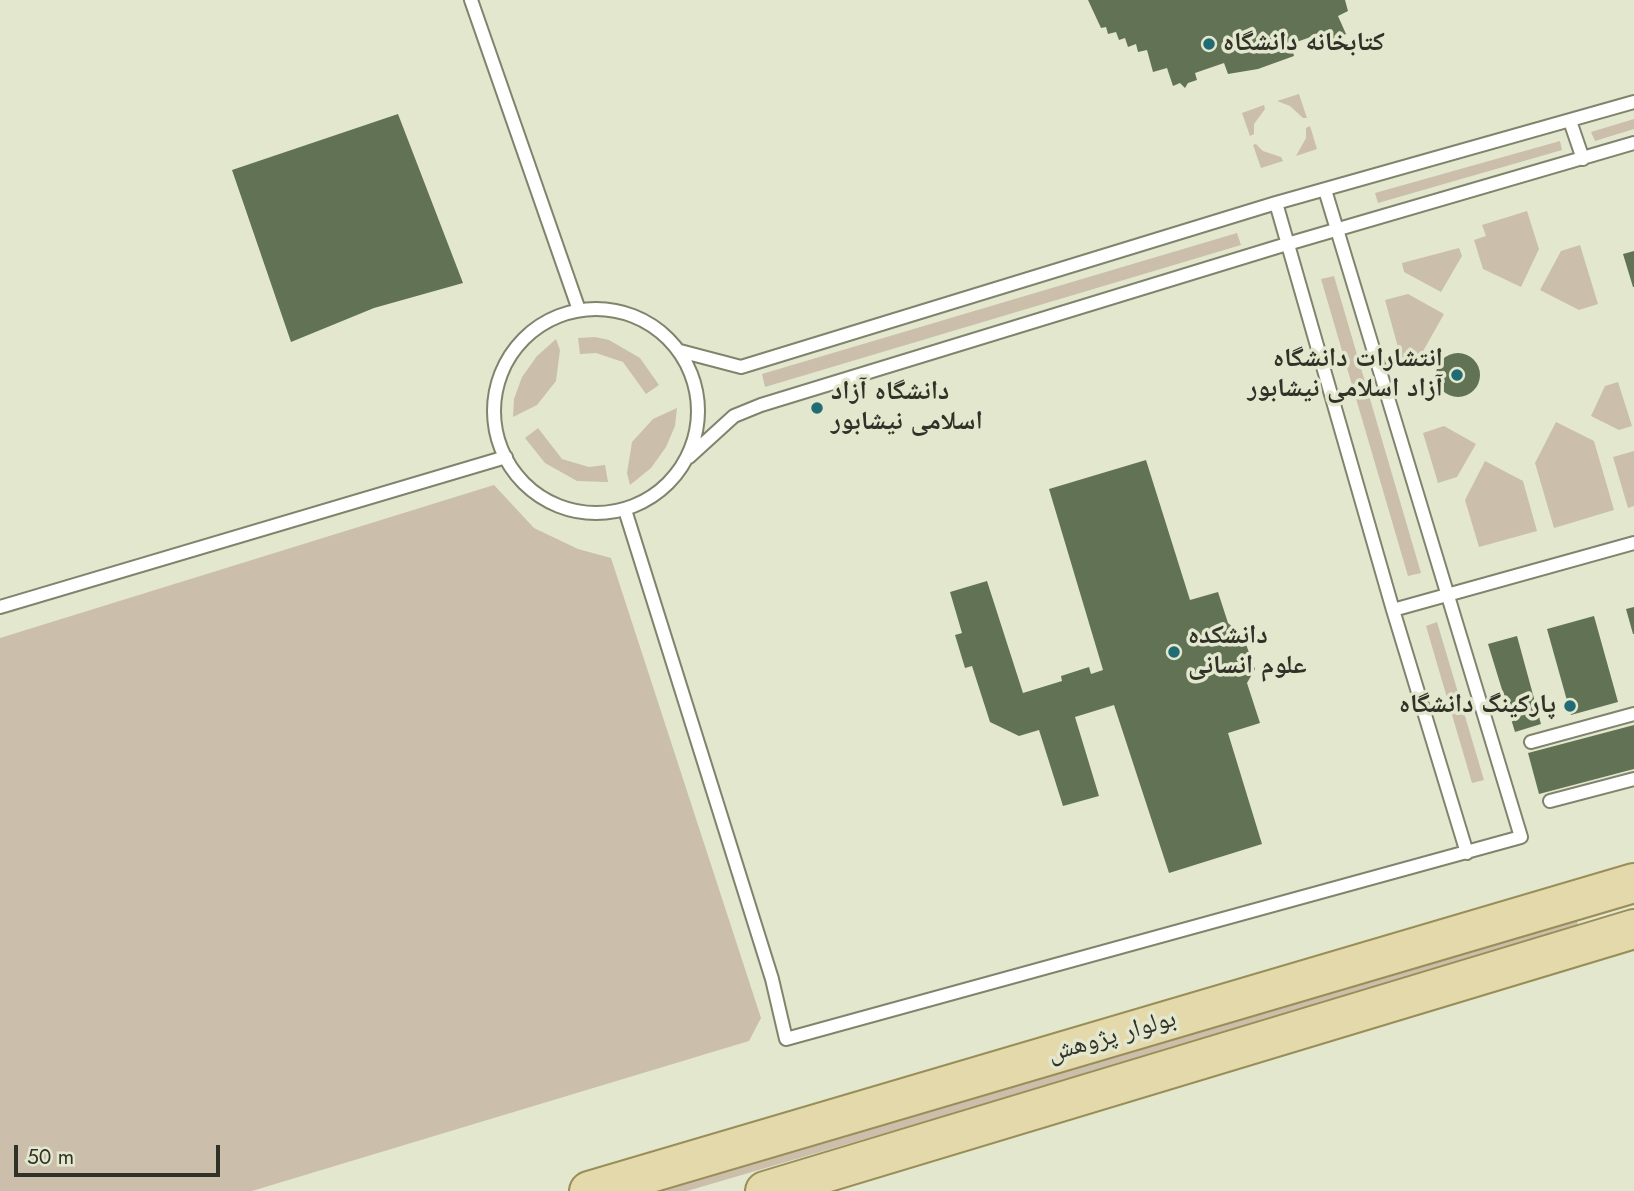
<!DOCTYPE html>
<meta charset="utf-8">
<style>
body{margin:0}
#map{position:relative;width:1634px;height:1191px;overflow:hidden;background:#e3e7ce;font-family:Jost,sans-serif}
canvas{display:block}
.scale{position:absolute;left:14px;top:1145px;width:206px;height:32px;box-sizing:border-box;border:4px solid #303228;border-top:0;padding-left:9px;font-size:21px;line-height:24px;white-space:nowrap;color:#303228;-webkit-text-stroke:5px #e3e7ce;paint-order:stroke}
</style>
<div id="map">
<canvas width="1634" height="1191"></canvas>
<div class="scale">50 m</div>
</div>
<script>
const ctx = document.querySelector('canvas').getContext('2d');
ctx.lineJoin = 'round';
function fill(path, color) { ctx.fillStyle = color; ctx.fill(path, 'evenodd'); }
const poly = rows => new Path2D(rows.map(r => 'M' + r).join(''));
function stroke(path, color, width, dash) { ctx.strokeStyle = color; ctx.lineWidth = width; ctx.lineCap = dash ? 'butt' : 'round'; ctx.setLineDash(dash || []); ctx.stroke(path); }
function write(font, color, halo, rows, align = 'center') {
  ctx.font = font + ' Jost,"Noto Naskh Arabic",sans-serif'; ctx.lineWidth = 7; ctx.setLineDash([]); ctx.textBaseline = 'middle'; ctx.strokeStyle = halo; ctx.fillStyle = color; for (const [text, x, y, turn = 0] of rows) {
    ctx.save(); ctx.translate(x, y); ctx.rotate((+turn || 0) * Math.PI / 180); ctx.textAlign = isNaN(turn) ? turn : align; if (halo) ctx.strokeText(text, 0, 0); ctx.fillText(text, 0, 0); ctx.restore();
  }
}
const green = poly([
 [1299,94,1307,118,1303,118,1290,106,1277,101],
 [1264,105,1265,109,1254,124,1254,134,1250,136,1242,113],
 [1634,119,1634,129,1595,141,1591,132],
 [1310,126,1317,149,1296,156,1306,138,1306,128],
 [1560,141,1562,150,1378,203,1375,193],
 [1256,144,1263,151,1281,157,1283,161,1261,168,1253,145],
 [1527,211,1539,249,1521,287,1483,269,1474,240,1486,236,1482,225],
 [1237,233,1241,245,765,387,762,374],
 [1580,245,1598,304,1579,310,1540,290,1561,251],
 [1459,248,1462,256,1441,292,1404,272,1402,263],
 [1334,276,1421,573,1408,576,1321,279],
 [1408,294,1444,314,1422,353,1401,358,1385,300],
 [595,337,609,340,640,358,659,385,646,394,623,362,596,353,580,354,578,338],
 [556,339,560,350,556,381,537,405,513,417,514,399,522,377,537,356],
 [1618,382,1632,426,1619,430,1591,416,1605,386],
 [677,408,675,426,666,447,651,468,630,485,627,473,632,442,653,419],
 [1556,422,1594,441,1614,510,1554,528,1535,463],
 [1444,426,1476,444,1457,477,1438,483,1423,433],
 [538,428,562,459,589,467,605,465,608,482,577,481,545,463,525,438],
 [1634,451,1634,506,1628,508,1613,457],
 [1485,461,1523,481,1537,531,1479,547,1465,500],
 [494,485,534,528,578,549,611,558,761,1018,749,1041,252,1191,0,1191,0,638],
 [1437,622,1484,780,1472,783,1426,626],
 [1576,918,1578,925,1572,932,687,1191,622,1191]
]);
const building = poly([
 [1088,0,1345,0,1348,11,1338,16,1346,34,1334,41,1330,37,1322,40,1319,34,1291,44,1294,56,1258,69,1228,74,1224,63,1195,73,1197,80,1188,83,1185,88,1180,83,1173,86,1167,68,1153,72,1147,50,1138,52,1136,44,1128,47,1125,38,1119,40,1116,32,1108,34,1106,27,1101,28],
 [398,114,463,283,374,308,291,342,232,170],
 [1634,251,1634,287,1633,287,1623,254],
 '1436 375a22 22 0 1 1 44 0a22 22 0 1 1-44 0Z',
 [1146,460,1190,600,1218,592,1228,623,1243,636,1255,669,1247,683,1260,723,1228,733,1262,844,1169,873,1114,705,1075,717,1099,796,1063,806,1039,730,1019,736,990,722,972,666,965,668,955,635,962,633,950,592,987,581,1023,693,1062,681,1061,676,1089,667,1091,674,1103,670,1049,489],
 [1634,607,1634,634,1633,634,1626,609],
 [1594,616,1618,702,1571,715,1547,629],
 [1517,636,1541,724,1515,732,1488,644],
 [1634,725,1634,769,1539,794,1528,753]
]);
const lane = poly([
 [471,0,579,310],
 [1570,121,1583,159],
 [1276,203,1393,610,1467,853],
 '494 411a102 102 0 1 1 204 0a102 102 0 1 1-204 0Z',
 [680,351,741,367,1276,203,1634,102],
 [689,457,734,416,761,405,1277,247,1634,143],
 [625,510,772,979,786,1039,1521,837,1325,190],
 [0,607,506,457],
 [1393,610,1634,543],
 [1531,742,1634,714],
 [1550,801,1634,779]
]);
const primary = poly([
 [589,1191,1634,883],
 [765,1191,1634,929]
]);
const markers = [
 [1209,44,7,"#216c74"],
 [1457,375,7,"#216c74"],
 [817,408,7,"#216c74"],
 [1174,652,7,"#216c74"],
 [1570,706,7,"#216c74"]
];
const poiNames = [
 ["کتابخانه دانشگاه",1223,44],
 ["انتشارات دانشگاه",1443,360,"right"],
 ["آزاد اسلامی نیشابور",1443,390,"right"],
 ["دانشگاه آزاد",831,393],
 ["اسلامی نیشابور",831,423],
 ["دانشکده",1188,637],
 ["علوم انسانی",1188,667],
 ["پارکینگ دانشگاه",1556,706,"right"]
];
const streetNames = [
 ["بولوار پژوهش",1112,1037,-16]
];
fill(green, '#cbbeab');
fill(building, '#627355');
stroke(lane, '#80846d', 16);
stroke(primary, '#998e58', 42);
stroke(lane, '#fff', 12);
stroke(primary, '#e4d9aa', 38);
for (const [x, y, r, color] of markers) { const dot = new Path2D(); dot.arc(x, y, r, 0, 2 * Math.PI); ctx.fillStyle = color; ctx.fill(dot); stroke(dot, '#e3e7ce', 2.5); }
write('bold 26px', '#303228', '#e3e7ce', poiNames, 'left');
write('26px', '#303228', '#e3e7ce', streetNames);
</script>
